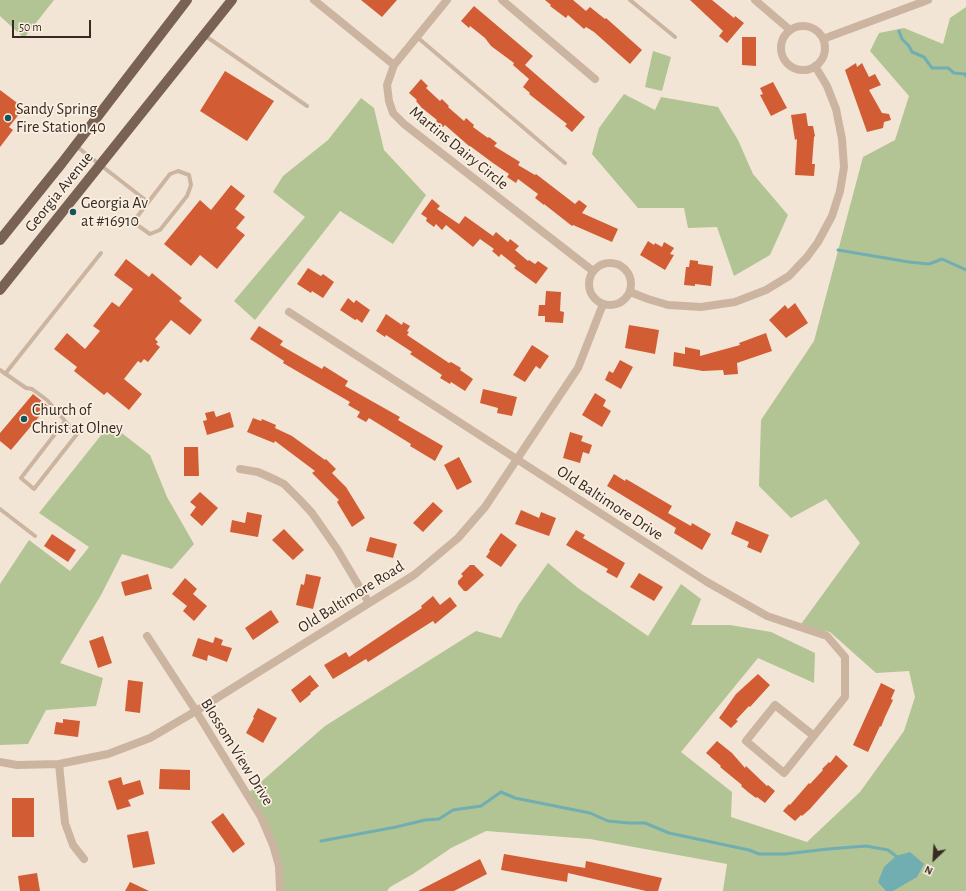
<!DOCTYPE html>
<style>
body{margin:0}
#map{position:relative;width:966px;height:891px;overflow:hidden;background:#f3e5d5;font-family:"Alegreya Sans",sans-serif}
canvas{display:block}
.north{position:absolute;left:914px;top:839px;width:40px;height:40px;-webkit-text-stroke:3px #fbefe1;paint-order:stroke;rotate:205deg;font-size:11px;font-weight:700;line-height:16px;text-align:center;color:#352a24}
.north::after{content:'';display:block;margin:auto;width:14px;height:18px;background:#352a24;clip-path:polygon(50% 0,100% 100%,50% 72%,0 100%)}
.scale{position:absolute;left:12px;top:20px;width:79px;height:18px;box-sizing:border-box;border:2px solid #352a24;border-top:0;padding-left:5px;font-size:12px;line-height:14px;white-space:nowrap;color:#352a24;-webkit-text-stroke:3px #fbefe1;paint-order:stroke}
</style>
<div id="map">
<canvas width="966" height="891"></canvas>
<div class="north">N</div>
<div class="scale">50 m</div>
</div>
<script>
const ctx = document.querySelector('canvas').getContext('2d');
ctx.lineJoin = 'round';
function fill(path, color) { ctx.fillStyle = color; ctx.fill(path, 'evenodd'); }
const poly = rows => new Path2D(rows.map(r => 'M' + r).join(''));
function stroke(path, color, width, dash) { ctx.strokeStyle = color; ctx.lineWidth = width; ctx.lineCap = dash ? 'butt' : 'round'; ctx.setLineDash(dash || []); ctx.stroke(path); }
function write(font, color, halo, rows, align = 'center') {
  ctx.font = font + ' "Alegreya Sans",sans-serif'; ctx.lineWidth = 3.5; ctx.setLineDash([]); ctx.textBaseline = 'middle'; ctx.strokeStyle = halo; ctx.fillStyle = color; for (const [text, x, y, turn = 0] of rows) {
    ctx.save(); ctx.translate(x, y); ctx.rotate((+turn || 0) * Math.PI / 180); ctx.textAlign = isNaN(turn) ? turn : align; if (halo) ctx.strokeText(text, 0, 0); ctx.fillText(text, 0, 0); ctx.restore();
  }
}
const green = poly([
 [0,0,54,0,24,38,0,16],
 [966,7,966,891,723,891,727,864,590,839,486,831,451,848,413,874,390,887,387,891,280,891,279,866,247,794,325,726,476,631,501,638,519,604,548,563,578,588,648,636,681,584,701,599,691,625,730,625,771,632,815,653,814,683,758,658,681,752,732,792,731,817,807,842,860,792,904,731,915,697,909,671,876,673,830,632,799,627,860,543,826,499,791,518,759,486,761,420,814,341,863,157,895,140,909,96,870,51,879,33,904,28,943,44,950,18],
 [653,51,671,57,662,91,645,87],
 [624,94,655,110,661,97,718,107,738,140,753,174,788,215,770,255,734,276,717,227,688,228,684,208,638,208,592,154,599,128],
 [361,98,374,108,384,150,426,195,393,244,340,211,255,320,234,301,305,217,273,192,283,176,328,140],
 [110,424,150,455,167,497,194,544,172,569,122,554,101,595,60,663,103,678,96,706,46,710,28,744,0,745,0,584,29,540,70,571,89,547,39,513]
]);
const water = poly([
 [910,852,924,864,917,877,893,891,886,891,878,882,884,867,896,856]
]);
const stream = poly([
 [899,31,902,39,909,46,912,52,924,57,932,68,948,68,954,73,965,74,966,76],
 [838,250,909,262,929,264,942,259,966,270],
 [321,841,396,827,425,820,439,819,453,810,481,806,501,792,515,798,590,813,608,821,629,823,645,823,669,833,749,850,759,854,785,854,828,849,866,846,888,850,896,856]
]);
const building = poly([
 [361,0,397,0,382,17],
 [545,0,573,0,586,11,590,7,605,19,606,18,642,50,630,64,594,32,586,27,584,29,568,15,566,18,550,6,551,5],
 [690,0,712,0,734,18,735,16,744,23,727,43,719,36,723,31],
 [474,6,533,56,525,65,585,117,572,132,565,126,567,124,529,94,530,93,523,87,529,79,513,65,514,63,491,46,485,38,470,26,469,28,461,21],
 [742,37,756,37,756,66,742,65],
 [856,63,857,67,862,63,869,77,875,74,881,85,869,90,882,113,889,114,891,120,884,122,883,128,867,132,845,70],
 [225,71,274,101,247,141,200,111],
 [421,79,428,86,426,88,440,101,442,99,449,106,448,107,464,121,466,118,474,125,473,127,488,138,489,137,497,143,494,146,520,162,518,165,535,175,536,174,575,204,579,200,587,206,582,213,618,229,612,242,573,225,572,226,544,204,544,205,535,198,538,194,518,179,516,183,507,177,509,174,493,163,470,146,469,146,445,125,443,127,436,121,437,120,422,108,416,101,417,100,409,93],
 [773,82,787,108,771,116,760,95,763,94,760,88],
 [0,90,24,108,9,127,13,130,0,147],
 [806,113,808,126,813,126,815,136,814,137,812,164,815,164,814,176,795,175,797,139,795,140,791,115],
 [231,185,245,196,235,209,245,217,236,228,245,235,217,269,200,255,191,266,164,244,200,200,211,210],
 [432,199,440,206,437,209,459,224,465,216,493,236,496,232,508,242,510,239,519,246,515,250,528,261,529,260,535,264,538,261,548,268,536,284,514,268,516,266,501,254,499,257,492,251,494,249,480,239,473,247,446,225,442,230,436,224,434,227,426,221,427,218,421,214],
 [648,241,654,245,655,243,662,247,664,242,674,248,670,254,674,255,665,270,640,255],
 [126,259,149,277,152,273,182,298,179,301,202,320,190,335,171,320,155,339,158,342,156,344,160,347,148,362,144,359,141,363,138,361,124,379,142,394,129,410,107,392,104,395,74,371,77,367,54,349,67,333,85,349,100,331,93,326,108,307,112,302,119,307,133,289,114,275],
 [690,260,698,261,698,264,713,266,711,286,695,284,695,286,684,285,686,267,689,267],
 [308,268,321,276,323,274,334,282,323,298,312,291,311,293,297,284],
 [546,291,561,292,560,311,564,312,563,323,545,322,545,316,538,316,539,305,545,305],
 [348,298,354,303,356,300,370,310,362,323,357,319,355,320,340,310],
 [795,303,808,323,786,338,769,320,785,305,788,309],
 [386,314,402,325,403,322,410,326,407,331,409,332,407,335,449,363,451,362,461,368,460,370,473,379,465,391,451,382,450,384,440,378,442,375,410,354,412,352,386,335,385,337,376,331],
 [629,325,659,330,655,354,625,348],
 [259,326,283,341,280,345,322,369,324,366,348,381,345,386,400,417,398,420,443,446,435,461,410,446,411,444,369,418,366,422,357,417,360,412,348,405,350,402,283,363,284,361,250,339],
 [766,333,772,351,737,363,738,374,724,375,723,370,703,371,673,366,674,352,685,354,685,347,700,350,700,356,740,345,739,343],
 [532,345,549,356,540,369,536,366,525,382,513,375],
 [620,360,633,367,621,389,605,380,609,371,613,373],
 [483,389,517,397,512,416,497,413,498,408,480,403],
 [595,393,606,400,603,406,611,411,602,427,582,415],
 [33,394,48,406,11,450,0,441,0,433],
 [214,411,216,417,230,412,234,427,207,435,203,421,207,420,205,413],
 [253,418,261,421,262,419,276,425,275,428,292,436,325,460,326,459,336,469,332,473,346,487,365,518,352,527,337,502,339,500,312,473,315,471,275,441,274,443,247,432],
 [570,432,583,436,581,441,592,445,589,454,583,452,580,463,563,458],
 [184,447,198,447,199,476,184,476],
 [459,457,472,482,457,490,444,465],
 [614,474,625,481,626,479,672,506,668,513,691,526,692,523,711,534,702,550,674,533,676,528,607,486],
 [200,492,218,508,202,526,190,515,196,507,190,502],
 [433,502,443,511,423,532,413,523],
 [521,510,539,518,541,512,556,518,549,536,515,524],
 [247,512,262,515,258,537,230,532,232,520,245,523],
 [736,521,769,535,761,553,747,547,749,542,731,534],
 [284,529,304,550,293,560,272,540],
 [576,530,585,535,583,538,625,563,617,578,606,572,608,569,566,545],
 [501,533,517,545,501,567,486,557,490,551,489,550],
 [52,534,76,550,68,562,44,546],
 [370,537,397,544,393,558,366,551],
 [470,565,474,565,484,575,467,591,464,591,458,584,458,581,463,576,461,574],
 [639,573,663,587,654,601,630,587],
 [148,574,152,589,125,596,121,582],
 [306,574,321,577,313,609,296,605,301,584,304,585],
 [185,578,197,589,193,594,207,606,194,621,183,611,187,606,172,594],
 [433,596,440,605,450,597,457,606,435,624,433,621,368,662,366,659,333,679,324,665,346,652,349,657,422,608,421,606],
 [271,610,279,622,253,640,245,628],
 [103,636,112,663,98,668,89,641],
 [215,637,223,640,221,645,232,648,227,662,208,655,207,661,192,656,198,638,213,643],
 [758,674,770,685,750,707,749,706,736,720,738,721,731,728,719,718,736,694],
 [310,675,319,686,310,693,311,694,300,703,291,690],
 [128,680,143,682,140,713,125,711],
 [881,683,895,690,891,699,893,700,885,717,881,727,880,726,868,752,853,745],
 [258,708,277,718,263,743,246,733,254,718,253,717],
 [63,719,80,721,78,737,54,734,56,722,63,723],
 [717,741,732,753,745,768,746,766,767,786,768,785,775,791,765,803,757,797,756,798,748,792,741,786,742,785,720,767,721,766,706,753],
 [836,755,848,766,810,809,802,816,801,815,795,821,783,811,789,804,790,805,809,783,810,784,823,770,822,769,829,762,830,763],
 [160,769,190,770,190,790,159,789],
 [121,777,123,785,140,780,144,794,128,800,131,806,117,810,108,781],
 [12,798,34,798,34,837,12,837],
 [223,813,245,844,233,853,211,822],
 [148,831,155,864,133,868,127,835],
 [504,854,585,868,586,861,662,878,658,891,646,891,568,873,567,882,501,870],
 [480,859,487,874,454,891,418,891],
 [37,873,40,891,20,891,18,876],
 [130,882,149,891,125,891]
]);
const lane = poly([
 [630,0,675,37],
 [204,35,307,106],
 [417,37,565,163],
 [76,146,148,202],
 [178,171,189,175,191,185,187,196,160,230,150,234,133,222,170,174,178,171],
 [0,370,26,388,32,389,47,400,65,421,77,434,34,489,21,478,65,421],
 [5,374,101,253],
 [0,509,35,536]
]);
const street = poly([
 [314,0,394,65],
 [447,0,394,65,387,85,389,101,393,113,404,124,593,271],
 [502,0,595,79],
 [755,0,790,30],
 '781 48a22 22 0 1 1 44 0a22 22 0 1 1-44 0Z',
 [823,39,928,0],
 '589 284a21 21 0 1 1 42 0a21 21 0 1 1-42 0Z',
 [630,292,648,299,668,305,701,307,735,302,766,290,789,276,807,257,818,242,832,216,840,191,844,167,842,139,836,109,827,86,815,66],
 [289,312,707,582,767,616,827,636,845,657,845,697,784,773,746,741,775,705,814,736],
 [240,469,258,472,276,480,284,484,300,500,312,513,337,549,369,603],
 [147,636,196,711,261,817,273,845,279,866,280,891],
 [0,762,17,765,59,764,108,754,150,738,196,711,414,575,458,538,485,507,578,368,603,304],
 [59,764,65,823,73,845,84,859]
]);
const primary = poly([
 [0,240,62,163,187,0],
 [0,290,232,0]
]);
const markers = [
 [8,118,4,"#16545a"],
 [73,212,4,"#16545a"],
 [24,419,4,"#16545a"]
];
const poiNames = [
 ["Sandy Spring",16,109],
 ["Fire Station 40",16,127],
 ["Georgia Av",81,203],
 ["at #16910",81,221],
 ["Church of",32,410],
 ["Christ at Olney",32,428]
];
const streetNames = [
 ["Martins Dairy Circle",459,148,39],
 ["Georgia Avenue",59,192,-51],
 ["Old Baltimore Drive",610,503,33],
 ["Old Baltimore Road",351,597,-32],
 ["Blossom View Drive",237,752,58]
];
fill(green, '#b2c394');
fill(water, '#71aeb2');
stroke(stream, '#71aeb2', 3);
fill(building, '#d25d34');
stroke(lane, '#ccb5a0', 4);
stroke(street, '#ccb5a0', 8);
stroke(primary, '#796153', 10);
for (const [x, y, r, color] of markers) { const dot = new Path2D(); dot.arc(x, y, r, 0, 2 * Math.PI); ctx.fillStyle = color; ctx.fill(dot); stroke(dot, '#fbefe1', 1.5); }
write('16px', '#352a24', '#fbefe1', poiNames, 'left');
write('16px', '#352a24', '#fbefe1', streetNames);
</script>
